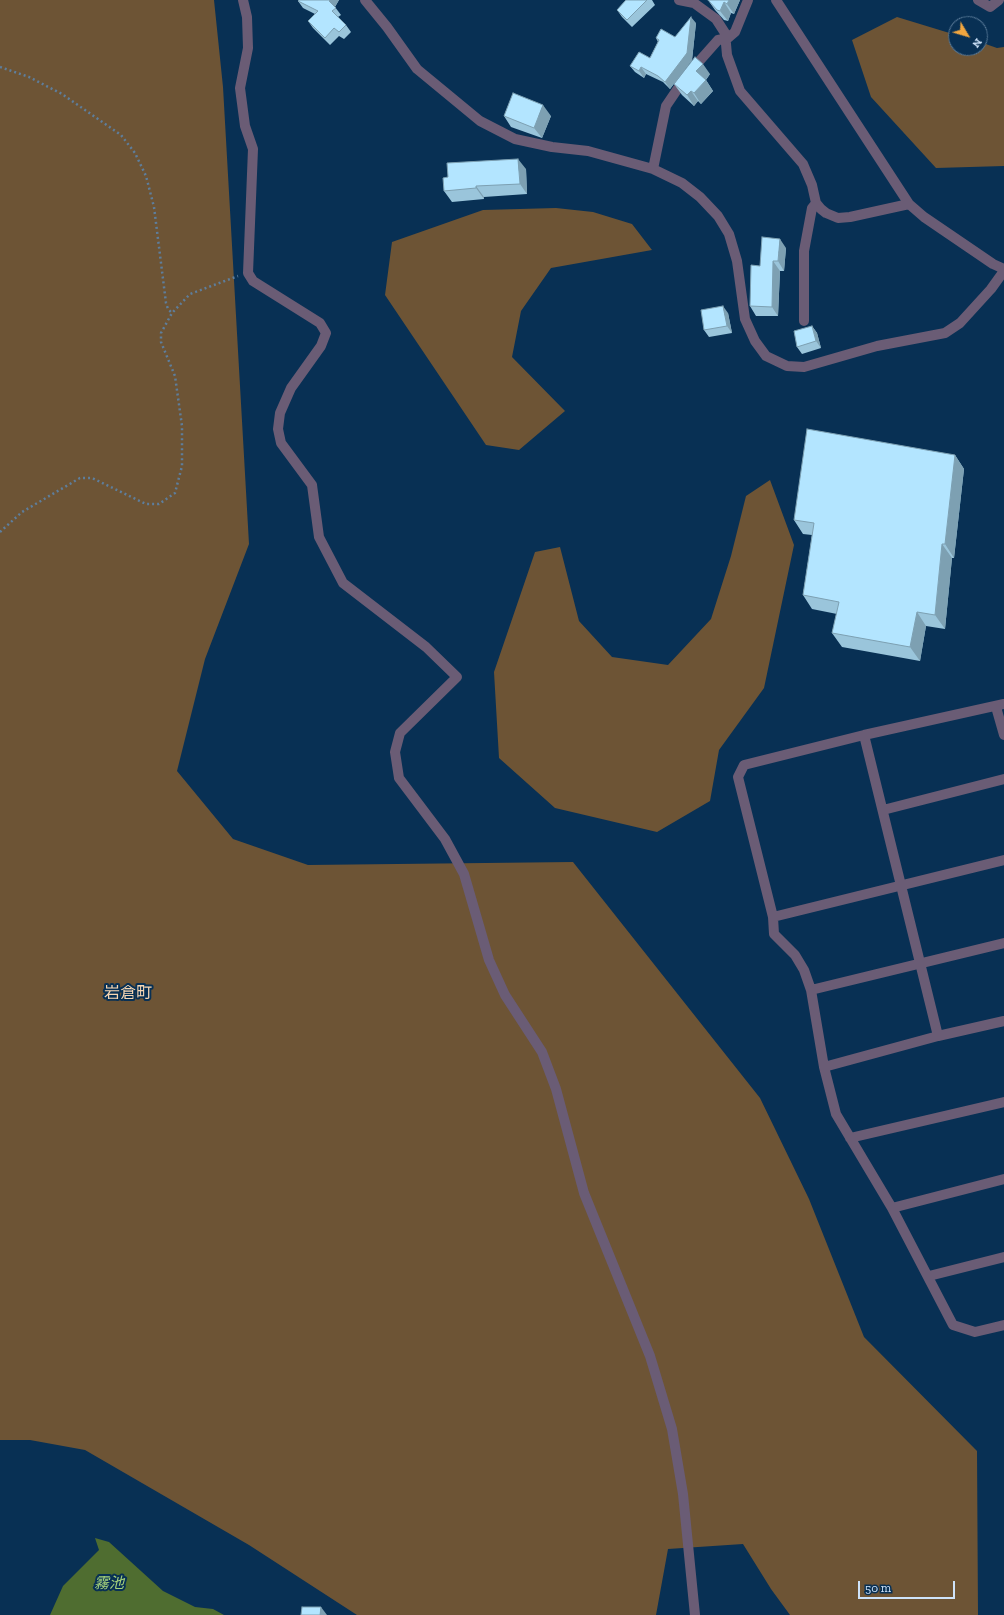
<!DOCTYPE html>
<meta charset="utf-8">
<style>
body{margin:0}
#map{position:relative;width:1004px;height:1615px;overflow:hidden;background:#083054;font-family:"Zilla Slab",serif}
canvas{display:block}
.north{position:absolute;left:948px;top:16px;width:40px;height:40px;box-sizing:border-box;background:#083054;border:1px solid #577896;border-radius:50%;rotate:128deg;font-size:11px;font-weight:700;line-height:16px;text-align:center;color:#cee3fa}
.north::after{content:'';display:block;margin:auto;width:14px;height:18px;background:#f1a63f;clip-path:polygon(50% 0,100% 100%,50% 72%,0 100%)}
.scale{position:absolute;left:858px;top:1581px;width:97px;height:18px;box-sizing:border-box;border:2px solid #cee3fa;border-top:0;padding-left:5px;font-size:12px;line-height:14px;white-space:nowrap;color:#cee3fa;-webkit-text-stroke:3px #083054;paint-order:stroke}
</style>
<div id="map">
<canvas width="1004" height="1615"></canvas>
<div class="north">N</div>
<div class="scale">50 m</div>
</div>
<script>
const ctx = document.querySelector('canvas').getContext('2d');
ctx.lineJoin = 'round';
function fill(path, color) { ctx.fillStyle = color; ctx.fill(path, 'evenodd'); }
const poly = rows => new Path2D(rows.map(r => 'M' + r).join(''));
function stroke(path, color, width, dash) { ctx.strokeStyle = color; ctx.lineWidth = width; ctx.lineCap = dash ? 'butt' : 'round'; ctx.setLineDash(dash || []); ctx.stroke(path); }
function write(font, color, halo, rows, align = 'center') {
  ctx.font = font + ' "Zilla Slab","Noto Sans JP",serif'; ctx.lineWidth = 4; ctx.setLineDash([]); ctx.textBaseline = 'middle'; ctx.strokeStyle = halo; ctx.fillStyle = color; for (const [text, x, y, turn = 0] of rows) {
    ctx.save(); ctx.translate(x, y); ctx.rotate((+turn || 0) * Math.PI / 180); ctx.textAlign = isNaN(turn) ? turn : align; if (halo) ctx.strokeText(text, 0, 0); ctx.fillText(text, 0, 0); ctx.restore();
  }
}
const green = poly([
 [0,0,214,0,223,87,249,544,205,659,177,771,233,839,308,865,573,862,760,1098,809,1199,864,1337,977,1451,978,1615,790,1615,771,1589,743,1544,668,1549,656,1615,357,1615,249,1545,85,1450,30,1440,0,1440],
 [897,17,956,35,956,48,980,48,980,42,997,48,1004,47,1004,166,936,168,871,97,852,40],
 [556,208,593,212,632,224,652,250,551,268,521,311,512,357,565,411,519,450,486,445,385,295,392,242,483,210],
 [770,480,794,545,764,688,719,750,710,801,657,832,555,808,499,758,494,672,535,552,560,547,579,621,612,657,668,665,711,619,731,556,746,496]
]);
const water = poly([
 [95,1538,109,1542,163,1591,195,1607,213,1609,224,1615,50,1615,63,1586,99,1550]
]);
const path = poly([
 [0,67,29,77,62,94,121,135,135,153,146,176,154,207,166,303,168,309,172,313],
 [0,532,22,512,80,478,92,478,146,504,159,504,175,493,182,466,182,426,175,376,161,342,161,333,172,313,190,294,238,276]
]);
const street = poly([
 [243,0,247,17,248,48,240,88,245,126,253,149,248,273,253,281,320,323,326,333,321,346,291,388,280,413,278,429,281,443,312,485,319,537,343,583,426,647,457,677,400,733,395,752,399,778,445,839,464,874,489,960,505,995,542,1052,556,1089,584,1193,650,1356,672,1429,683,1494,695,1615],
 [365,0,387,27,417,69,480,121,515,139,552,147,588,151,653,169,682,183,700,197,718,216,729,234,737,261,745,319,755,341,766,356,787,366,804,367,877,346,945,333,960,323,991,289,1004,271],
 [679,0,694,3,716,19,725,33,727,55,740,91,803,164,812,185,816,203,821,209,826,213,838,218,850,217,909,204],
 [776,0,909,204,924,217,993,264,1004,269],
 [978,0,990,7,999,0],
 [653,169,666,106,687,75,718,40,728,38,735,32,748,0],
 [804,321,804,251,812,208,816,203],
 [1004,704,864,735,744,765,738,777,773,917,774,934,795,955,804,970,811,990,824,1067,836,1114,892,1208,953,1325,975,1332,1004,1325],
 [996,707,1004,735],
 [864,735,938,1036],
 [883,810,1004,779],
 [773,917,1004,860],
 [811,990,1004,943],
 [824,1067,938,1036,1004,1021],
 [850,1138,1004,1102],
 [892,1208,1004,1179],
 [929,1276,1004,1257]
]);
const wall = poly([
 [299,0,339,0,335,7,341,15,338,17,346,25,351,32,344,39,339,36,330,45,313,28,308,21,315,14,303,8,298,1],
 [626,0,652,0,655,5,632,27,622,17,617,10],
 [708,0,740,0,734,14,731,13,728,21,724,20,715,10],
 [696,23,692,60,670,89,663,82,646,74,644,78,635,72,630,66,650,58,658,42,656,38,675,37],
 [710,74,706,80,713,91,701,104,698,101,694,106,682,95,674,84],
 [504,116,551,116,542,138,511,127],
 [526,169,527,194,484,197,484,199,452,202,444,191],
 [786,248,784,271,780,271,778,316,756,316,750,306,760,266],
 [728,313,732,333,709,337,704,330],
 [812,326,817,333,821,348,802,354,797,347],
 [955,455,964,469,954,558,952,558,945,629,926,626,920,661,842,647,832,633,837,614,812,609,803,595,812,535,803,534,794,520]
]);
const shadedWall = poly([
 [330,0,339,0,334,8,329,1],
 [729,0,740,0,734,14,727,4],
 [724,2,731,13,728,21,720,11],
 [691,17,696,23,692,60,670,89,665,82],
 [703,64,710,74,704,82,696,71],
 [641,67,646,74,644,78,639,71],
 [706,80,713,91,701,104,694,93],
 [691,91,698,101,694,106,687,95],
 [543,105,551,116,542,138,534,128],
 [518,159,526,169,527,194,520,184],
 [476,186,484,197,484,199,476,188],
 [780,239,786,248,784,271,778,261],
 [773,261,780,271,778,316,772,307],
 [723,306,728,313,732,333,727,326],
 [812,326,817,333,821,348,816,341],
 [955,455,964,469,954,558,945,544],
 [942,544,952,558,945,629,935,615],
 [917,612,926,626,920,661,910,647],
 [321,1607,327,1615,320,1615]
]);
const building = poly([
 [299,0,330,0,329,1,336,8,332,11,346,25,339,32,334,28,325,38,308,21,318,11,298,1,299,0],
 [626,0,647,0,627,20,617,10,626,0],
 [708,0,729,0,727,4,724,2,720,11,717,10,708,0],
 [691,17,687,53,665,82,658,76,641,67,639,71,630,66,639,52,650,58,659,40,656,38,661,29,675,37,691,17],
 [695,57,703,64,696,71,706,80,694,93,691,91,687,95,674,84,695,57],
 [513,93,543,105,534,128,504,116,513,93],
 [518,159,520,184,476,186,476,188,444,191,443,178,448,177,447,163,518,159],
 [762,237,780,239,778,261,773,261,772,307,750,306,751,265,760,266,762,237],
 [723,306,727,326,704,330,701,310,723,306],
 [812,326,816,341,797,347,794,331,812,326],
 [807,429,955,455,945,544,942,544,935,615,917,612,910,647,832,633,839,602,803,595,814,523,794,520,807,429],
 [302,1607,321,1607,320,1615,301,1615,302,1607]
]);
const waterNames = [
 ["霧池",109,1584]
];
const quarterNames = [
 ["岩倉町",128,993]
];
fill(green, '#6d5435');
fill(water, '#4f6d30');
stroke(path, '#5e7e9c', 2.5, [2, 3]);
stroke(street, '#6a5c75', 10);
fill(wall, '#9ac5db');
fill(shadedWall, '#7da0b2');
fill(building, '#b3e5ff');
stroke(building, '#7da0b2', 1);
write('italic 15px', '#a6d37b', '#083054', waterNames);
write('16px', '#f7d7b3', '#083054', quarterNames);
</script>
